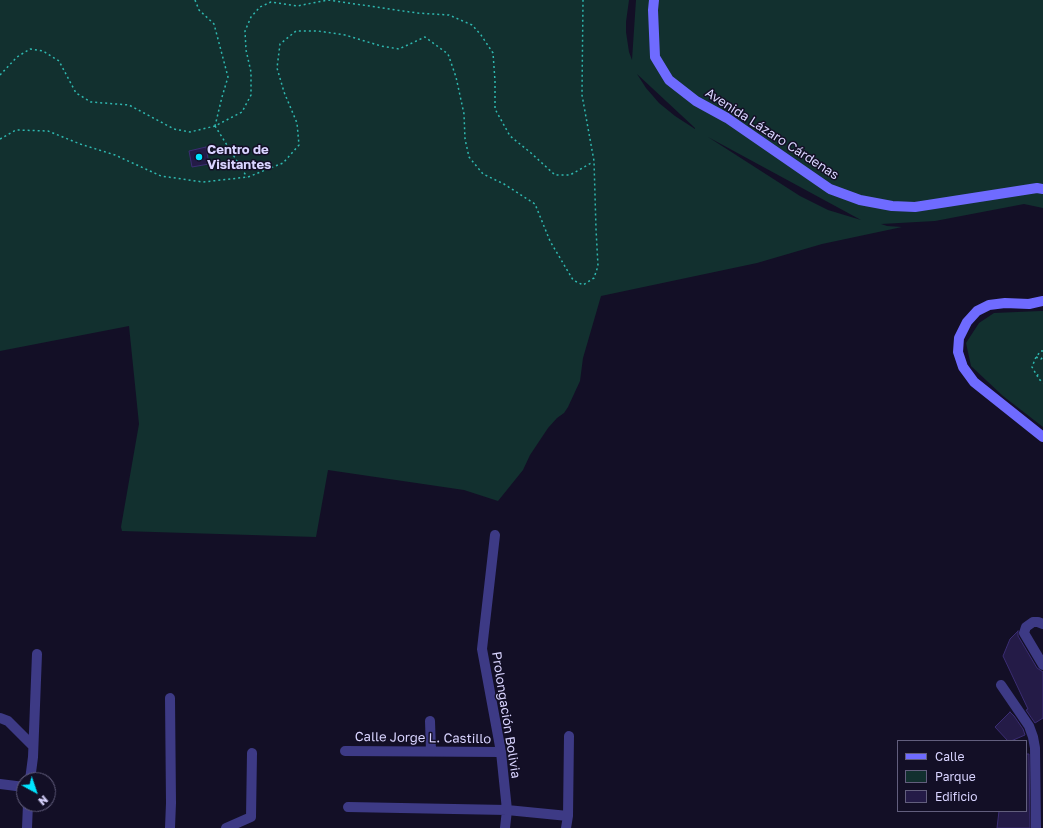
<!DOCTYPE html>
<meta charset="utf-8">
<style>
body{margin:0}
#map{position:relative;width:1043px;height:828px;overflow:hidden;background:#130f26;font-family:"Golos Text",sans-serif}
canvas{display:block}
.legend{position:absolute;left:897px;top:740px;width:130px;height:72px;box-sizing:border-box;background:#130f26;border:1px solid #625e7d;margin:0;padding:5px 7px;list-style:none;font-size:12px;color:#d9d4ff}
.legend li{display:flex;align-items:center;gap:8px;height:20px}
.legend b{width:20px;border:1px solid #625e7d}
.north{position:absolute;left:16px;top:772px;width:40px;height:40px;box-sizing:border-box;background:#130f26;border:1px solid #625e7d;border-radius:50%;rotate:140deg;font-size:11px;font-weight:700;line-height:16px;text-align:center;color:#d9d4ff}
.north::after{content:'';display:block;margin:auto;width:14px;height:18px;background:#00e5ff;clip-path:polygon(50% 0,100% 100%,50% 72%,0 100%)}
</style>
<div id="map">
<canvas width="1043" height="828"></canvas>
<ul class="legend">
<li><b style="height:5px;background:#6f6bff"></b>Calle</li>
<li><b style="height:11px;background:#12302f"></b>Parque</li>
<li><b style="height:11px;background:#241b47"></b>Edificio</li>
</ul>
<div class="north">N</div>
</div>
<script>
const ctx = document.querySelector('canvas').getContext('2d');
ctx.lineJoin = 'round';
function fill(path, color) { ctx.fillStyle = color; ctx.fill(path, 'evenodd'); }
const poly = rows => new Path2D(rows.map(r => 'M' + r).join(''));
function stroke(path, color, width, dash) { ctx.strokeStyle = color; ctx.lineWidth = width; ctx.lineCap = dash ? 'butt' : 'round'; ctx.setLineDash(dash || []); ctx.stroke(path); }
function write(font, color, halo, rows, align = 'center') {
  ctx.font = font + ' "Golos Text",sans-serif'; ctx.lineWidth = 3; ctx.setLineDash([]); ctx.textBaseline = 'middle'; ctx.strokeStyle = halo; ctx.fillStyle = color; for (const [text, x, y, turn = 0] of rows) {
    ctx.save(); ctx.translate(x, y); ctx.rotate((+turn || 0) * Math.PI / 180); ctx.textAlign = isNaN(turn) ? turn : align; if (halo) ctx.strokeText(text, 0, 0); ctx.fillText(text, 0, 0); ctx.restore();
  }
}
const green = poly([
 [0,0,629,0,626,22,626,32,629,52,632,60,636,0,1043,0,1043,208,1024,204,935,221,881,224,887,226,902,227,822,244,757,263,601,296,583,358,580,381,568,407,564,413,557,418,548,428,530,455,523,470,498,501,464,490,328,470,316,537,122,531,121,527,139,424,129,326,0,351],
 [637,74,695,128,695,129,675,116,659,103,646,88],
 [708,137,861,220,828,210,800,196],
 [1041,311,1043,311,1043,427,1003,396,971,366,966,343,979,323,994,313]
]);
const building = poly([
 [206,147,209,164,192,167,189,151,206,147],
 [1018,631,1018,636,1037,668,1043,672,1043,718,1035,723,1026,710,1028,709,1003,656,1010,639,1018,631],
 [1010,712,1014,716,1023,729,1025,735,1011,741,1008,741,995,727,1010,712],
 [1026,754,1029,754,1030,828,997,828,999,811,1026,811,1026,754]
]);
const path = poly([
 [195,0,199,10,214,24,228,77,222,97,215,126],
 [0,75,17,57,30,49,43,51,59,61,76,93,91,102,129,105,174,129,190,132,215,126,242,112,251,95,251,72,246,50,245,31,251,17,260,7,271,2,297,6,328,0,417,13,449,15,472,25,481,35,493,53,495,81,495,109,510,136,531,153,555,175,570,175,593,162],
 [215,126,247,177],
 [0,139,16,130,48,131,80,144,115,155,161,176,203,182,248,177,283,163,299,145,297,123,284,92,277,68,280,44,296,31,318,31,345,35,381,46,399,49,425,37,448,54,456,77,464,114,465,139,469,157,483,174,504,184,535,204,550,241,573,280,583,285,594,278,598,266,596,229,594,161,582,95,583,0],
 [1043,351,1041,351,1036,357,1032,367,1039,379,1043,383],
 [1036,357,1041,359,1043,357],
 [1037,376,1040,372]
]);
const street = poly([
 [495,535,482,649,501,752,507,810,505,828],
 [1043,624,1038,622,1033,622,1026,627,1024,633,1043,665],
 [1001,685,1029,726,1033,737,1035,748,1036,828],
 [170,698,171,803,170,828],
 [0,718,8,721,33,746],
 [430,721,431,751],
 [345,751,501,752],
 [30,780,33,757,37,654],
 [0,784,24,787],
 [348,807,507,810,568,816],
 [27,828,28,804],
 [226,828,251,817,252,753],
 [566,828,568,816,569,736]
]);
const secondary = poly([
 [654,0,653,10,655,57,669,80,696,101,727,118,830,189,860,200,892,206,915,207,1037,188,1043,189],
 [1043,301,1029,304,1005,303,989,305,977,311,967,322,959,338,958,352,963,367,974,382,1043,437]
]);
const markers = [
 [199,157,4,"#00e5ff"]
];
const streetNames = [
 ["Avenida Lázaro Cárdenas",772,134,33],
 ["Prolongación Bolivia",506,715,81],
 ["Calle Jorge L. Castillo",423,738,1]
];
const poiNames = [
 ["Centro de",207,150],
 ["Visitantes",207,165]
];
fill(green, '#12302f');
fill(building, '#241b47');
stroke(building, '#3b2d73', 1);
stroke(path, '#2fb8b0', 1.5, [2, 3]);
stroke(street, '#3d3a85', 10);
stroke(secondary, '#6f6bff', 10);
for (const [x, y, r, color] of markers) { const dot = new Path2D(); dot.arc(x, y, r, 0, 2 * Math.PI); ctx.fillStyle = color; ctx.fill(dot); stroke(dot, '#130f26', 1.5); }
write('13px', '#d9d4ff', '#130f26', streetNames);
write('bold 13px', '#d9d4ff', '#130f26', poiNames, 'left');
</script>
